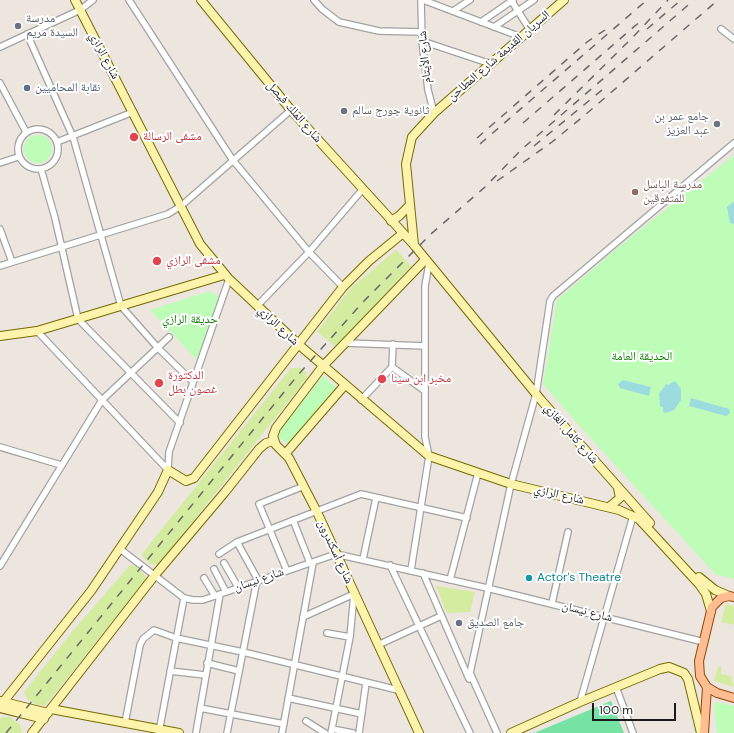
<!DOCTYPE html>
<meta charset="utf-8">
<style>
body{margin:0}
#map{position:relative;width:734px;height:733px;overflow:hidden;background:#ede6df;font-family:"DM Sans",sans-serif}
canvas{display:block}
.scale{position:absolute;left:592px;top:703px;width:84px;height:18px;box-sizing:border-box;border:2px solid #1b1b1b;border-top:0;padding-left:5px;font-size:12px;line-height:14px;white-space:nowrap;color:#1b1b1b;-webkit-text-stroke:3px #fff;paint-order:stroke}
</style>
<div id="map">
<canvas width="734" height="733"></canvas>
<div class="scale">100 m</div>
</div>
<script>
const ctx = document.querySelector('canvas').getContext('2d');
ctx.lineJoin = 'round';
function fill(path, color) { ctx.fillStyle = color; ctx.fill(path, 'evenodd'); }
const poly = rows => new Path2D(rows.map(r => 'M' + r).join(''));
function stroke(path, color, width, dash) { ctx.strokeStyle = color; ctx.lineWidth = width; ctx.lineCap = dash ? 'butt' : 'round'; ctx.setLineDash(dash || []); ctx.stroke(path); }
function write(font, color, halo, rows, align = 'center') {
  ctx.font = font + ' "DM Sans","Noto Naskh Arabic",sans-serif'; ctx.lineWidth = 4; ctx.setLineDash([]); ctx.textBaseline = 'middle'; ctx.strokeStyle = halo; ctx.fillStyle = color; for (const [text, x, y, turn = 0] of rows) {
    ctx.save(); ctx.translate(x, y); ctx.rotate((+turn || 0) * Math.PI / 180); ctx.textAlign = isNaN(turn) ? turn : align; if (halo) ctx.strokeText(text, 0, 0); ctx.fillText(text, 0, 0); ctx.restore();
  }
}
const grass = poly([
 [396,250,411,266,336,347,317,332,351,288],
 [291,368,300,368,306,372,307,378,158,565,150,564,141,555],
 [130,565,136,566,144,574,146,579,45,706,35,704,27,699,24,692,71,633],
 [436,586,475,592,470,612,447,613],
 [726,604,734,606,734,625,721,622],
 [721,666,721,674,731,676,734,687,714,681,718,667],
 [2,717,10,717,20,725,22,731,21,733,0,733,0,719]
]);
const park = poly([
 '24 149a14 14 0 1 1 28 0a14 14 0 1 1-28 0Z',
 [734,155,734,579,715,574,576,422,543,384,557,300,621,245],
 [210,291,219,297,201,364,150,310],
 [323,376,336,387,291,446,276,435],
 [716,702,734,706,734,733,717,733,714,706]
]);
const pitch = poly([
 [611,701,624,733,534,733]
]);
const water = poly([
 [733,202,734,204,734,224,730,223,727,207],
 [623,380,651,387,649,396,620,388,618,384],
 [675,381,681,389,681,400,674,410,666,413,663,412,663,407,660,406,659,394,666,384,668,385],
 [691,398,729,409,730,413,726,416,689,406]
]);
const street = poly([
 [129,0,232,159,309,252,343,287],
 [314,0,322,9,339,22,379,31,422,32],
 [421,0,422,41,428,90,434,113],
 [423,0,521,37],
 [511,0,530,30],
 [453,11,470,0],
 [481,22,513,0],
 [494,27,534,0],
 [721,29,734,39],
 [27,34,73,137,121,306,158,348,193,382],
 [422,41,491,64],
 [0,47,80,10,93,0],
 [0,83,26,132],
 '18 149a20 20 0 1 1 40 0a20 20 0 1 1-40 0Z',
 [57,142,133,112],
 [0,163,18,157],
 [41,169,55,218,78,319,180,423],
 [0,229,12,262],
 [0,266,168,214,181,206,291,110],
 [257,306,309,252,362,190],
 [37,331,168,470],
 [346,343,425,346],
 [392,367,425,391],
 [361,400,392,367,393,344],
 [0,447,61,465],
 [168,470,169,452,229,279],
 [293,520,310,563],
 [237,542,258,580],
 [120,549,184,598,193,600,203,600,336,554,487,588,704,642],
 [219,554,237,542,361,494,467,518],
 [363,559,376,498],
 [224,563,238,587],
 [390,565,470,733],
 [0,566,102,400,169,337],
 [214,569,226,592],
 [411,570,429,456,425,437,425,286,429,264],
 [287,571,259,504,304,486],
 [423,573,469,679],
 [204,578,215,596],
 [450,580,478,473],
 [552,603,568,532],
 [303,617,354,594],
 [327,633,350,637],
 [378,645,441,616],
 [207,663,239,671],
 [170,671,205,675],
 [616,687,633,733],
 [288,698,362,714],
 [580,702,633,516],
 [200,708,284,724],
 [306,721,325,733],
 [125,723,140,645,143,639,154,630,176,638,243,652,398,690],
 [332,729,353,733],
 [159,732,184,598],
 [196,733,220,594],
 [227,733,257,580],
 [282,733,313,563],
 [331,733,350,637,354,594],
 [359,733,366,683],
 [497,733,470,673,511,484,536,394,550,301,553,296,734,143]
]);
const secondary = poly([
 [75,0,200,244,229,279,298,344,429,456,511,484,619,510,639,519,699,584,706,594,711,611],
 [201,0,291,110,414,245,541,400,650,523],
 [391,221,399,216,409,206],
 [414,245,406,164,412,137,434,113,564,0],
 [0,336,37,331,224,275],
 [286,453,344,386],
 [609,507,620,498,618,488],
 [699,577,715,590,729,596],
 [0,701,48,713],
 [0,706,91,591,158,492,168,470,186,481,194,478,343,287,369,261,402,234],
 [0,708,44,719],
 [51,709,179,733],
 [32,733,155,575,225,492,259,449,266,443,274,441],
 [419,733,317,512,289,458,276,445,273,436,276,428,323,366,425,260],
 [511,733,580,702,660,669,669,667,684,673,688,679,701,733]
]);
const primary = poly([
 [734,597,729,596,721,598,712,607,699,661,700,676,707,687,717,693,734,698],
 [704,733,707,687]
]);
const rail = poly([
 [647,29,681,0],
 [554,115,632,38,668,0],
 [523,123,643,19],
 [477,138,587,42,605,30],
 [480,144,647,0],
 [534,146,602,90],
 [497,181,552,142,585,115,718,0],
 [6,733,298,375,363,302,431,234,485,187,522,149,694,0]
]);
const markers = [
 [18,26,4,"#6b7280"],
 [27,88,4,"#5c6f8a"],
 [344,111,4,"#6b7280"],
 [717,124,4,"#6b7280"],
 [134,137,5,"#e0444e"],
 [635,192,4,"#8d6e63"],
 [157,261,5,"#e0444e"],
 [382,379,5,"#e0444e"],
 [159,383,5,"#e0444e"],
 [529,578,4,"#0f9aa8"],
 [459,623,4,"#6b7280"]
];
const worshipNames = [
 ["مدرسة",26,19],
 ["السيدة مريم",26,33],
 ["ثانوية جورج سالم",352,111],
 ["جامع عمر بن",709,117,"right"],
 ["عبد العزيز",709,131,"right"],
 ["جامع الصديق",467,623]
];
const streetNames = [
 ["شارع الرازي",104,56,62],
 ["السريان القديمة شارع المطاحن",499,56,-41],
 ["شارع الأيتام",425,57,-95],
 ["شارع الملك فيصل",294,112,49],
 ["شارع الرازي",278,326,43],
 ["شارع كامل الغازي",571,434,49],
 ["شارع الرازي",559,495,13],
 ["شارع أسكندرون",335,552,65],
 ["شارع نيسان",259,580,-19],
 ["شارع نيسان",587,612,14]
];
const serviceNames = [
 ["نقابة المحاميين",35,88]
];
const healthNames = [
 ["مشفى الرسالة",143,137],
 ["مشفى الرازي",166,261],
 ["الدكتورة",168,376],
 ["غصون بطل",168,390],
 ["مخبر ابن سينا",391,379]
];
const educationNames = [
 ["مدرسة الباسل",643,185],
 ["للمتفوقين",643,199]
];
const parkNames = [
 ["حديقة الرازي",190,320],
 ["الحديقة العامة",642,357]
];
const cultureNames = [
 ["Actor's Theatre",537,578]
];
fill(grass, '#d3eca0');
fill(park, '#befdb7');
fill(pitch, '#76e3a5');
fill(water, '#9cdcdf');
stroke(street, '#a2a2a2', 8);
stroke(secondary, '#736b00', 10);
stroke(primary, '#914700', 10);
stroke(street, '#fff', 5.5);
stroke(secondary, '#fdf3ad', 8);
stroke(primary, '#ffbd92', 8);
stroke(rail, '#696969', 1.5, [8, 8]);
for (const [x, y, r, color] of markers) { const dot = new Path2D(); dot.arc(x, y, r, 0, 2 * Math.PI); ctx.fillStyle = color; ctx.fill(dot); stroke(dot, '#fff', 1.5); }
write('12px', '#5b616d', '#fff', worshipNames, 'left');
write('12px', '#1b1b1b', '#fff', streetNames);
write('12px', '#4e5e75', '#fff', serviceNames, 'left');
write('12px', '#be3a42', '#fff', healthNames, 'left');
write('12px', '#785e54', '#fff', educationNames, 'left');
write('12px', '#107d04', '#fff', parkNames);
write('12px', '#0d838f', '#fff', cultureNames, 'left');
</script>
